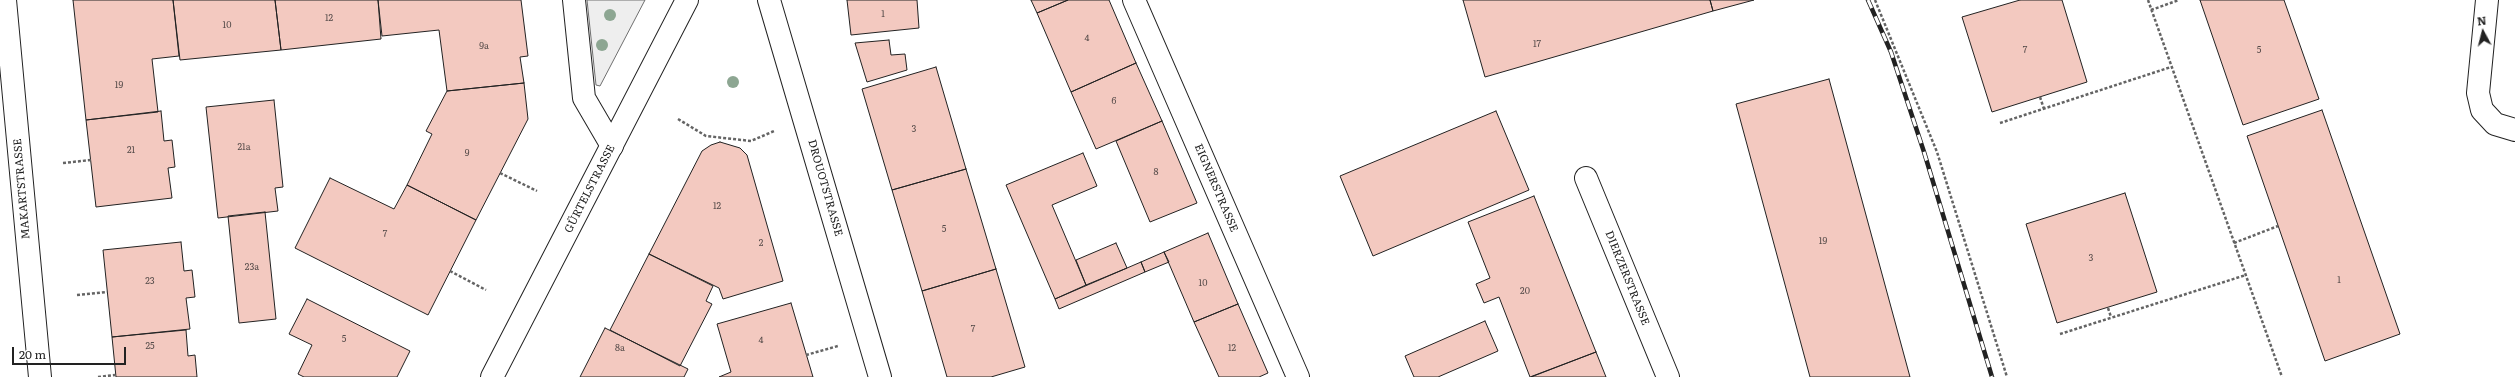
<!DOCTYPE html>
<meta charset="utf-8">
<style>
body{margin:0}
#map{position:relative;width:2515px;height:377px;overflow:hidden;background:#fff;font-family:Literata,serif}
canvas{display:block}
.north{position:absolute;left:2463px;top:12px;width:40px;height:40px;-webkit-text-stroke:3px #fff;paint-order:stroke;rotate:353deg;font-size:11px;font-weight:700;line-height:16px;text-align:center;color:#222}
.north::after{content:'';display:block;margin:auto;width:14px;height:18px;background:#222;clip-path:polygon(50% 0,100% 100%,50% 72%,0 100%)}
.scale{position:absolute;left:12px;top:347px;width:114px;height:18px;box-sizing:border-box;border:2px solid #222;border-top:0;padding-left:5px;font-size:12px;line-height:14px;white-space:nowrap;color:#222;-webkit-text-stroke:3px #fff;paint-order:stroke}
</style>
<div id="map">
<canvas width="2515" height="377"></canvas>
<div class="north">N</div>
<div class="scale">20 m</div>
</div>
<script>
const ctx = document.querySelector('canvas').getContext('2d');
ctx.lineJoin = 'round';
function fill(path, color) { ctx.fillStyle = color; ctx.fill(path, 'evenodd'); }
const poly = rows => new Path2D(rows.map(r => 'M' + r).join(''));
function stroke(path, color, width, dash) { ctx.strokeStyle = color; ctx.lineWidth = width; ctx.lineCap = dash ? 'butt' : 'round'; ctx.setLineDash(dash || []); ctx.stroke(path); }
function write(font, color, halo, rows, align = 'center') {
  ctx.font = font + ' Literata,serif'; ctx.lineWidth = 3; ctx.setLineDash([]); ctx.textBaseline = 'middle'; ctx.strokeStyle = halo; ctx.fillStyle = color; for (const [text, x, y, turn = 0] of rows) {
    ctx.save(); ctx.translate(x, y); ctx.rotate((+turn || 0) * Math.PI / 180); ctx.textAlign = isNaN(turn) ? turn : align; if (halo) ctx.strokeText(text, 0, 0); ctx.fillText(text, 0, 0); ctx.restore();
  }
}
const green = poly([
 [587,0,645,0,600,86,596,85,587,0]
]);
const building = poly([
 [73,0,173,0,179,56,152,59,158,112,86,120,73,0],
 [173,0,275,0,281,50,180,60,173,0],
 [275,0,378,0,381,39,281,50,275,0],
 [378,0,521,0,528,56,520,57,524,83,447,91,439,30,382,36,378,0],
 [847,0,917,0,919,28,851,35,847,0],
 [1031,0,1068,0,1037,13,1031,0],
 [1068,0,1109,0,1136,63,1071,92,1037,13,1068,0],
 [1463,0,1710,0,1713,11,1485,77,1463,0],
 [1710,0,1754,0,1713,11,1710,0],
 [2020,0,2062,0,2087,82,1992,112,1962,17,2020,0],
 [2200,0,2284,0,2319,99,2243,125,2200,0],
 [889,40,891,55,905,54,907,70,867,82,855,43,889,40],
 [1136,63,1162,121,1096,149,1071,92,1136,63],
 [936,67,966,169,892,190,862,89,936,67],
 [1829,79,1910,377,1810,377,1736,104,1829,79],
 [524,83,528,119,476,220,407,185,432,134,426,131,447,91,524,83],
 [274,100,283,187,275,188,278,211,218,218,206,107,274,100],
 [2322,110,2400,334,2325,361,2247,136,2322,110],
 [161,111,164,141,172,140,175,167,168,168,172,198,96,207,86,120,161,111],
 [1496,111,1529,190,1373,256,1340,176,1496,111],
 [1162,121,1197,203,1150,222,1116,141,1162,121],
 [720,142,740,148,747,155,783,281,723,299,719,288,649,254,702,151,711,145,720,142],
 [1083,153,1097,186,1052,205,1086,285,1055,299,1006,185,1083,153],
 [966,169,996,269,922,291,892,190,966,169],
 [330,178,394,209,407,185,476,220,428,315,295,248,330,178],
 [2125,193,2157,292,2057,323,2026,224,2125,193],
 [1534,196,1596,352,1530,377,1499,297,1484,303,1476,284,1490,278,1468,222,1534,196],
 [265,212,276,319,239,323,228,216,265,212],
 [1208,233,1238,304,1194,322,1164,252,1208,233],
 [181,242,184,271,192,270,195,297,186,298,190,329,112,337,103,250,181,242],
 [1116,243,1127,268,1086,285,1076,260,1116,243],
 [1164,252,1169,262,1145,272,1141,262,1164,252],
 [649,254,713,286,706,301,712,304,680,366,610,330,649,254],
 [1141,262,1145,272,1059,309,1055,299,1141,262],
 [996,269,1025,367,991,377,947,377,922,291,996,269],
 [307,299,410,351,397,377,304,377,298,374,312,345,289,334,307,299],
 [791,303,813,377,719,377,731,372,717,324,791,303],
 [1238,304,1268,373,1259,377,1219,377,1194,322,1238,304],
 [1485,321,1498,351,1438,377,1414,377,1405,356,1485,321],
 [605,328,688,369,684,377,580,377,605,328],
 [186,330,188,356,195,355,197,377,116,377,112,337,186,330],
 [1596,352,1606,377,1531,377,1596,352]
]);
const path = poly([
 [1875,0,1937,152,2007,377],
 [2148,0,2282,377],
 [2151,10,2179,0],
 [2040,97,2044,109],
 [678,119,706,136,751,141,774,131],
 [2000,123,2171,67],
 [63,163,91,160],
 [500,173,537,191],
 [2234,243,2278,226],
 [450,271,486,290],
 [77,295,107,292],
 [2108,308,2111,317],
 [2060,334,2246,275],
 [806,355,838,346],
 [98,377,115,375]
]);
const minor = poly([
 [574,0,584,98,612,146],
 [769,0,880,377],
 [1134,0,1298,377],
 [2487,0,2478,93,2482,110,2495,124,2515,130],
 [1586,178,1668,377]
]);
const major = poly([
 [5,0,40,377],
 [492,377,687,0]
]);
const rail = poly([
 [1868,0,1891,52,1924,152,1992,377]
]);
const trees = [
 [610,15],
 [602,45],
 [733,82]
];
const numberNames = [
 ["1",883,14],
 ["12",329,18],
 ["10",227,25],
 ["4",1087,38],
 ["17",1537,44],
 ["9a",484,46],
 ["7",2025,50],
 ["5",2259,50],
 ["19",119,85],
 ["6",1114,101],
 ["3",914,129],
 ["21a",244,147],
 ["21",131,150],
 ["9",467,153],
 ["8",1156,172],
 ["12",717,206],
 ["5",944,229],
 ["7",385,234],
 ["19",1823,241],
 ["2",761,243],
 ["3",2091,258],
 ["23a",252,267],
 ["1",2339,280],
 ["23",150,281],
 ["10",1203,283],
 ["20",1525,291],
 ["7",973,329],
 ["5",344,339],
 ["4",761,340],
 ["25",150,346],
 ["8a",620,348],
 ["12",1232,348]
];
const streetNames = [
 ["DROUOTSTRASSE",825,188,74],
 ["EIGNERSTRASSE",1216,188,67],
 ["MAKARTSTRASSE",22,189,-95],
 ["GÜRTELSTRASSE",590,189,-63],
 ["DIERZERSTRASSE",1627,278,68]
];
fill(green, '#eee');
stroke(green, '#6f6f6f', 1);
fill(building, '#f3c9c0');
stroke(building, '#222', 1);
stroke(minor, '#222', 24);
stroke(major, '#222', 24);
stroke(path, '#646464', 2.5, [3, 2]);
stroke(minor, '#fff', 22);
stroke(major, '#fff', 22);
stroke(rail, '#222', 4.5);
stroke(rail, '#fff', 3, [9]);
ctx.fillStyle = '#8da692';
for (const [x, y] of trees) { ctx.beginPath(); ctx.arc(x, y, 6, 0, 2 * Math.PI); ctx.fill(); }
write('9px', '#564c4a', null, numberNames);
write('11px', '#222', '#fff', streetNames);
</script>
